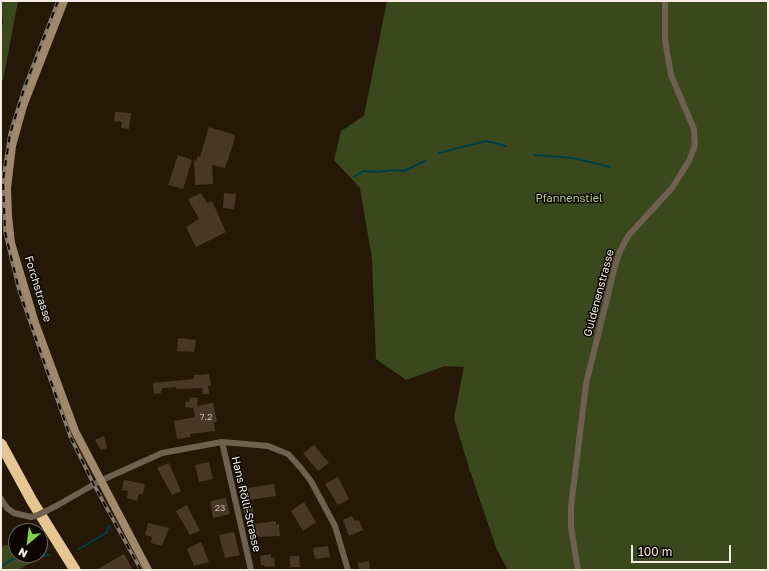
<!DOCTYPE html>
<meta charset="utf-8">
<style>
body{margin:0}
#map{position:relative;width:769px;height:571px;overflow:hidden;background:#261807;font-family:"Golos Text",sans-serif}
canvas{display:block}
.frame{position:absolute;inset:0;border:2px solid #f5ebe0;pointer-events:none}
.north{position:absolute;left:8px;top:523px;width:40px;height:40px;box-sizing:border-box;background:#0b0502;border:1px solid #69615b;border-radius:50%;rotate:208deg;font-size:11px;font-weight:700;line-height:16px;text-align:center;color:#f5ebe0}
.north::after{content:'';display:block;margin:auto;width:14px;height:18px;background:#83d04e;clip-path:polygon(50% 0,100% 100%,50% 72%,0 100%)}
.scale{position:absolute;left:631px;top:545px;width:100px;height:18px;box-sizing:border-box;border:2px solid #f5ebe0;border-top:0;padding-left:5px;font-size:12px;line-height:14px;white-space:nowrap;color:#f5ebe0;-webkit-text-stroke:3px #0b0502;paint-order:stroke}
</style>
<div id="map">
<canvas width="769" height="571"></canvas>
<div class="frame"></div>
<div class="north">N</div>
<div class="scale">100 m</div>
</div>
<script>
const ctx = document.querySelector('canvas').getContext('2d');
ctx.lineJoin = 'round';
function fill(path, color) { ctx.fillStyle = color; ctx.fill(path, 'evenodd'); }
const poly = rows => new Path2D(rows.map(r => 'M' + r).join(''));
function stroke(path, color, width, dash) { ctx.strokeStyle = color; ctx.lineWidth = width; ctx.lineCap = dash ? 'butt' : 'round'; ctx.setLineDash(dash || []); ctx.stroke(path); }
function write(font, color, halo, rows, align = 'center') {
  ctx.font = font + ' "Golos Text",sans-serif'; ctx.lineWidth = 3; ctx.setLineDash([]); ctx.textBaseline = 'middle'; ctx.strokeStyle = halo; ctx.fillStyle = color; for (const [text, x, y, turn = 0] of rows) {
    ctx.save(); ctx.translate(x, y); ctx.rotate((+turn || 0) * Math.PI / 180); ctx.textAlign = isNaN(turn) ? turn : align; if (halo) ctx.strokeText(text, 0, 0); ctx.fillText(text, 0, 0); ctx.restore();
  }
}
const built = poly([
 [56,1,61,1,28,83,4,202,29,313,62,410,93,476,90,482,60,413,18,294,9,261,1,213,3,161,11,121],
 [98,489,102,492,143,570,139,570,95,490]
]);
const green = poly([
 [1,1,18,1,4,76,1,84,1,28,3,23],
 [387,1,768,1,768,570,508,570,497,550,470,471,454,418,464,367,445,366,406,380,376,359,372,259,360,188,334,160,341,131,364,116],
 [16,544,16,555,40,555,40,547,45,556,17,570,1,570,1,546]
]);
const stream = poly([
 [439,153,486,141,506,146],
 [535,155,573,158,610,167],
 [354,177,363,171,377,172,394,170,404,171,425,161],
 [79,549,106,533,109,526],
 [1,566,19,556,49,555]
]);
const building = poly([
 [115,112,131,113,129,129,121,128,122,122,114,121],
 [209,127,235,135,234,141,225,168,212,165,213,184,195,185,194,160,196,161,198,156,200,157],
 [178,155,192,160,183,189,168,185],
 [201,193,207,203,212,201,226,232,196,247,186,227,199,219,188,199],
 [224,193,236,194,234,209,223,208],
 [178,338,196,340,194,352,177,351],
 [209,374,211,386,208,386,209,394,203,394,202,388,176,389,176,387,162,388,161,393,154,394,153,383,194,379,194,375],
 [190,397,198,398,197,406,213,403,217,422,214,422,215,431,190,434,190,437,177,439,174,421,195,417,193,408,185,407,186,401,189,402],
 [104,436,107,448,101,450,95,440],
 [314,445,329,463,318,471,303,453],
 [209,462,213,479,199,482,195,465],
 [169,463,181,491,172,495,157,468],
 [338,477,349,499,338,505,325,484],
 [124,480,145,484,143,494,139,494,137,501,127,498,128,491,122,490],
 [274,484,276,496,249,500,247,488],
 [226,498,230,514,213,518,210,501],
 [252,501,254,517,245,518,242,503],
 [304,502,316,522,303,531,291,511],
 [187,505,200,531,190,535,176,511],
 [352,516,355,521,359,520,363,530,349,536,343,520],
 [276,521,276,525,279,524,280,536,256,537,252,532,255,528,254,524],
 [148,523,169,528,162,546,151,543,152,537,145,535],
 [234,532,240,555,225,558,219,535],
 [201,542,209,562,194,566,187,549],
 [328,546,330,557,315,559,313,548],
 [124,554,132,568,129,570,96,570],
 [271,554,271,558,274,557,275,566,265,567,264,565,261,565,260,556],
 [290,556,299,556,300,567,290,567],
 [369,561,370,570,359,570,358,563]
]);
const street = poly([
 [222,442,251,570],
 [1,499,7,508,14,513],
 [56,506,100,481,162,453,222,442,268,446,288,454,300,467,311,481,335,526,348,570],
 [578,570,571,527,571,507,586,384,615,266,620,251,628,236,672,188,689,161,695,145,694,129,671,75,665,40,665,1]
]);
const secondary = poly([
 [64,1,23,106,12,146,7,188,8,216,11,243,35,323,75,431,148,570]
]);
const highway = poly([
 [1,444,32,501,75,570]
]);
const rail = poly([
 [58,1,24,89,10,134,3,180,5,232,19,290,70,436,94,485,141,570]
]);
const streetBridge = poly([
 [14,513,31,517,38,515,56,506]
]);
const numberNames = [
 ["7.2",206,417],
 ["23",220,508]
];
const parkNames = [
 ["Pfannenstiel",569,199]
];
const streetNames = [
 ["Forchstrasse",38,289,73],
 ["Guldenenstrasse",599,293,-75],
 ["Hans Rölli-Strasse",246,504,77]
];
fill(built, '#332008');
fill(green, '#3b481e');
stroke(stream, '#003e46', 2);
fill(building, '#493827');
stroke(street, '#6f614f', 6);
stroke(secondary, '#9f896b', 8);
stroke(highway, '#e6c594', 11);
stroke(rail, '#887c6e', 3.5);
stroke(rail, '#0b0502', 2, [6]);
stroke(streetBridge, '#6f614f', 6);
write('9px', '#cabeb2', null, numberNames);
write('11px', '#b5cf83', '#0b0502', parkNames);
write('11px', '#f5ebe0', '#0b0502', streetNames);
</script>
